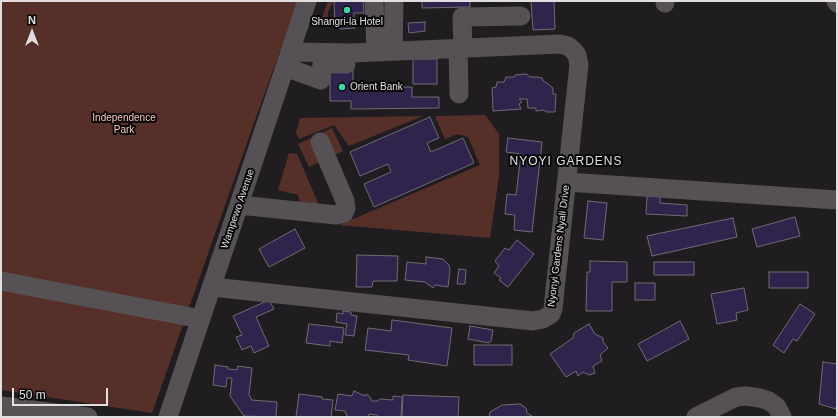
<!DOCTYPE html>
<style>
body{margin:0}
#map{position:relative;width:838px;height:418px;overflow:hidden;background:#201d20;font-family:Arial,sans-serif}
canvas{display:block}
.frame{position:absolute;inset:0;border:2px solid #e1dee0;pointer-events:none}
.north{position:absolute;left:12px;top:12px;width:40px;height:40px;-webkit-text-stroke:3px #090809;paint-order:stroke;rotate:0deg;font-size:11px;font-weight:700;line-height:16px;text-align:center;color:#e1dee0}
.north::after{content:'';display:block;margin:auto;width:14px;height:18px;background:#e1dee0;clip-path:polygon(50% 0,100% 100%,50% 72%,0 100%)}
.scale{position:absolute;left:12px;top:388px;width:96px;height:18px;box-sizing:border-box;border:2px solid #e1dee0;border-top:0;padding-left:5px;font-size:12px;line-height:14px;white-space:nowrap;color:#e1dee0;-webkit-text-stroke:3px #090809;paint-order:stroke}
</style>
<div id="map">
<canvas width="838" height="418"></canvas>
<div class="frame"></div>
<div class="north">N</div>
<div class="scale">50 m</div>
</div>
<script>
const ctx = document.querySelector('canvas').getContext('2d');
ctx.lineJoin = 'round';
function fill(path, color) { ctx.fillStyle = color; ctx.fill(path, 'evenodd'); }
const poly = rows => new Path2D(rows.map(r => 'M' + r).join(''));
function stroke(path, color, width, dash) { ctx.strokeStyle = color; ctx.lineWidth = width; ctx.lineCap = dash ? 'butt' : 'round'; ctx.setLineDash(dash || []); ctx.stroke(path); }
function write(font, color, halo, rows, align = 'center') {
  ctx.font = font + ' Arial,sans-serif'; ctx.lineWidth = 4; ctx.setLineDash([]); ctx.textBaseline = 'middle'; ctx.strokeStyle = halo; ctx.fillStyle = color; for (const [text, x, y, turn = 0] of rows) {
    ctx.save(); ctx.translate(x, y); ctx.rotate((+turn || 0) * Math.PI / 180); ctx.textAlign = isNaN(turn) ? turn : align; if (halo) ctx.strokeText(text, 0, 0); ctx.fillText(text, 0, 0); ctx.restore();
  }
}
const green = poly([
 [1,1,298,1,254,123,152,413,1,390],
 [328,1,334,1,328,12,328,28,320,24],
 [485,115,499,134,499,176,490,238,339,225,480,165,468,137,458,134,445,139,435,116],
 [423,116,349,146,334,125,299,139,296,133,300,118],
 [332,128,343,151,309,167,298,144],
 [289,153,297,154,319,205,300,203,298,195,278,190]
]);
const building = poly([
 [337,1,363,1,364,13,354,13,355,28,340,29,335,25,334,3,337,1],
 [422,1,470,1,470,7,422,8,422,1],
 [531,1,554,1,555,29,533,30,531,1],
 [425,22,425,31,409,33,408,23,425,22],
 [413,59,437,59,437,84,413,84,413,59],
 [330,69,353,69,353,88,412,87,412,97,439,97,439,108,351,109,351,101,330,101,330,69],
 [526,74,530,77,538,77,542,78,543,81,547,83,550,86,553,88,553,94,556,94,555,112,546,112,544,110,536,111,536,108,528,108,527,99,519,99,522,102,519,104,521,109,493,111,492,88,496,87,497,82,504,82,506,77,514,77,515,75,526,74],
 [430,117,439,138,427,143,431,152,463,138,474,163,374,207,364,184,391,172,388,164,360,176,350,152,430,117],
 [508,138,542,142,532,232,514,230,515,215,505,214,507,194,516,195,521,154,506,152,508,138],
 [647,196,660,196,660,203,687,205,687,216,646,214,647,196],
 [588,201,607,203,603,240,584,238,588,201],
 [795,217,800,236,757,247,752,229,795,217],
 [733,218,737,237,652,256,647,236,733,218],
 [295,229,305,248,269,267,259,249,295,229],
 [517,240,534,254,508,287,499,280,501,278,494,273,499,266,495,261,505,248,509,250,517,240],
 [357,255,398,256,397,281,373,281,372,287,356,287,357,255],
 [426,257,443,259,449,265,450,270,448,287,435,285,433,288,425,282,405,280,407,262,426,264,426,257],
 [590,261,627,262,627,282,612,282,612,311,586,311,587,272,590,272,590,261],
 [654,262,694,262,694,275,654,275,654,262],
 [459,269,466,270,465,284,457,284,459,269],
 [769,272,808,272,808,288,769,288,769,272],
 [635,283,655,283,655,300,635,300,635,283],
 [744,288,748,310,736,313,737,320,717,324,711,294,744,288],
 [269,300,274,309,256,317,269,346,254,353,251,346,242,350,236,337,242,335,233,316,269,300],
 [800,304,815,314,797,341,793,339,784,353,773,345,800,304],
 [343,311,351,312,351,315,357,316,354,336,345,335,347,324,336,322,337,313,343,314,343,311],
 [392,320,452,328,447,366,408,360,409,355,365,350,368,328,391,331,392,320],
 [680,321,689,339,647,361,638,344,680,321],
 [309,324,344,328,342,343,330,341,330,346,306,343,309,324],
 [589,324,595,334,603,338,603,342,608,348,600,355,602,361,593,366,595,373,589,375,583,372,578,376,576,371,566,377,550,354,573,338,574,333,589,324],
 [470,326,493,330,491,341,489,343,468,339,470,326],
 [474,345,512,345,512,365,474,365,474,345],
 [823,362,837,364,837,399,836,409,819,404,823,362],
 [215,365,228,367,228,369,237,370,238,366,252,368,249,395,252,400,277,402,276,417,244,416,230,396,232,378,227,378,226,387,213,385,215,365],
 [354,391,365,396,366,394,369,396,372,401,377,401,380,399,393,400,393,396,402,397,401,417,378,417,377,415,369,414,368,417,348,417,347,416,345,411,335,410,338,394,352,396,354,391],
 [299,394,322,397,322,399,333,400,331,417,296,417,299,394],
 [403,395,459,397,458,417,402,417,403,395],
 [520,404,526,408,527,413,532,416,532,417,489,417,490,412,502,405,520,404]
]);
const minor = poly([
 [374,1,376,52],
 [836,1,837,3],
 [665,3,665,1],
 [458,48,459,94],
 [463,48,462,17,521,16],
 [393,51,394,1],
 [285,67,321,80,322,64,346,64],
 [567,182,837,200],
 [239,205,336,215,344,213,346,208,345,201,320,142],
 [1,281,201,319],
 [212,287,533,321,543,319,551,314,553,309,578,74,579,65,577,55,573,50,568,46,560,44,352,53,291,52],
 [1,406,88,417],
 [168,417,307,1],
 [696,417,736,397,746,396,760,398,769,401,777,407,782,417]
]);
const markers = [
 [347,10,4,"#42d4a0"],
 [342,87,4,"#42d4a0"]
];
const poiNames = [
 ["Shangri-la Hotel",347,22],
 ["Orient Bank",350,87,"left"]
];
const parkNames = [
 ["Independence",124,118],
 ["Park",124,130]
];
const streetNames = [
 ["Wampewo Avenue",238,209,-71],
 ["Nyonyi Gardens Nyali Drive",559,246,-83]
];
const quarterNames = [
 ["NYOYI GARDENS",566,162]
];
fill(green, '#563028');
fill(building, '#30244d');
stroke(building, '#6e6d72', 1);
stroke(minor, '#555155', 19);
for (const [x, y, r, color] of markers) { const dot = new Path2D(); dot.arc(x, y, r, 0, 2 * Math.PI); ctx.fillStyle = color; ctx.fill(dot); stroke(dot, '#090809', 1.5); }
write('10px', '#e1dee0', '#090809', poiNames);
write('10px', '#fcc8bc', '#090809', parkNames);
write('10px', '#e1dee0', '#090809', streetNames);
ctx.letterSpacing = '1px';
write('12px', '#e1dee0', '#090809', quarterNames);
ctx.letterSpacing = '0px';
</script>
